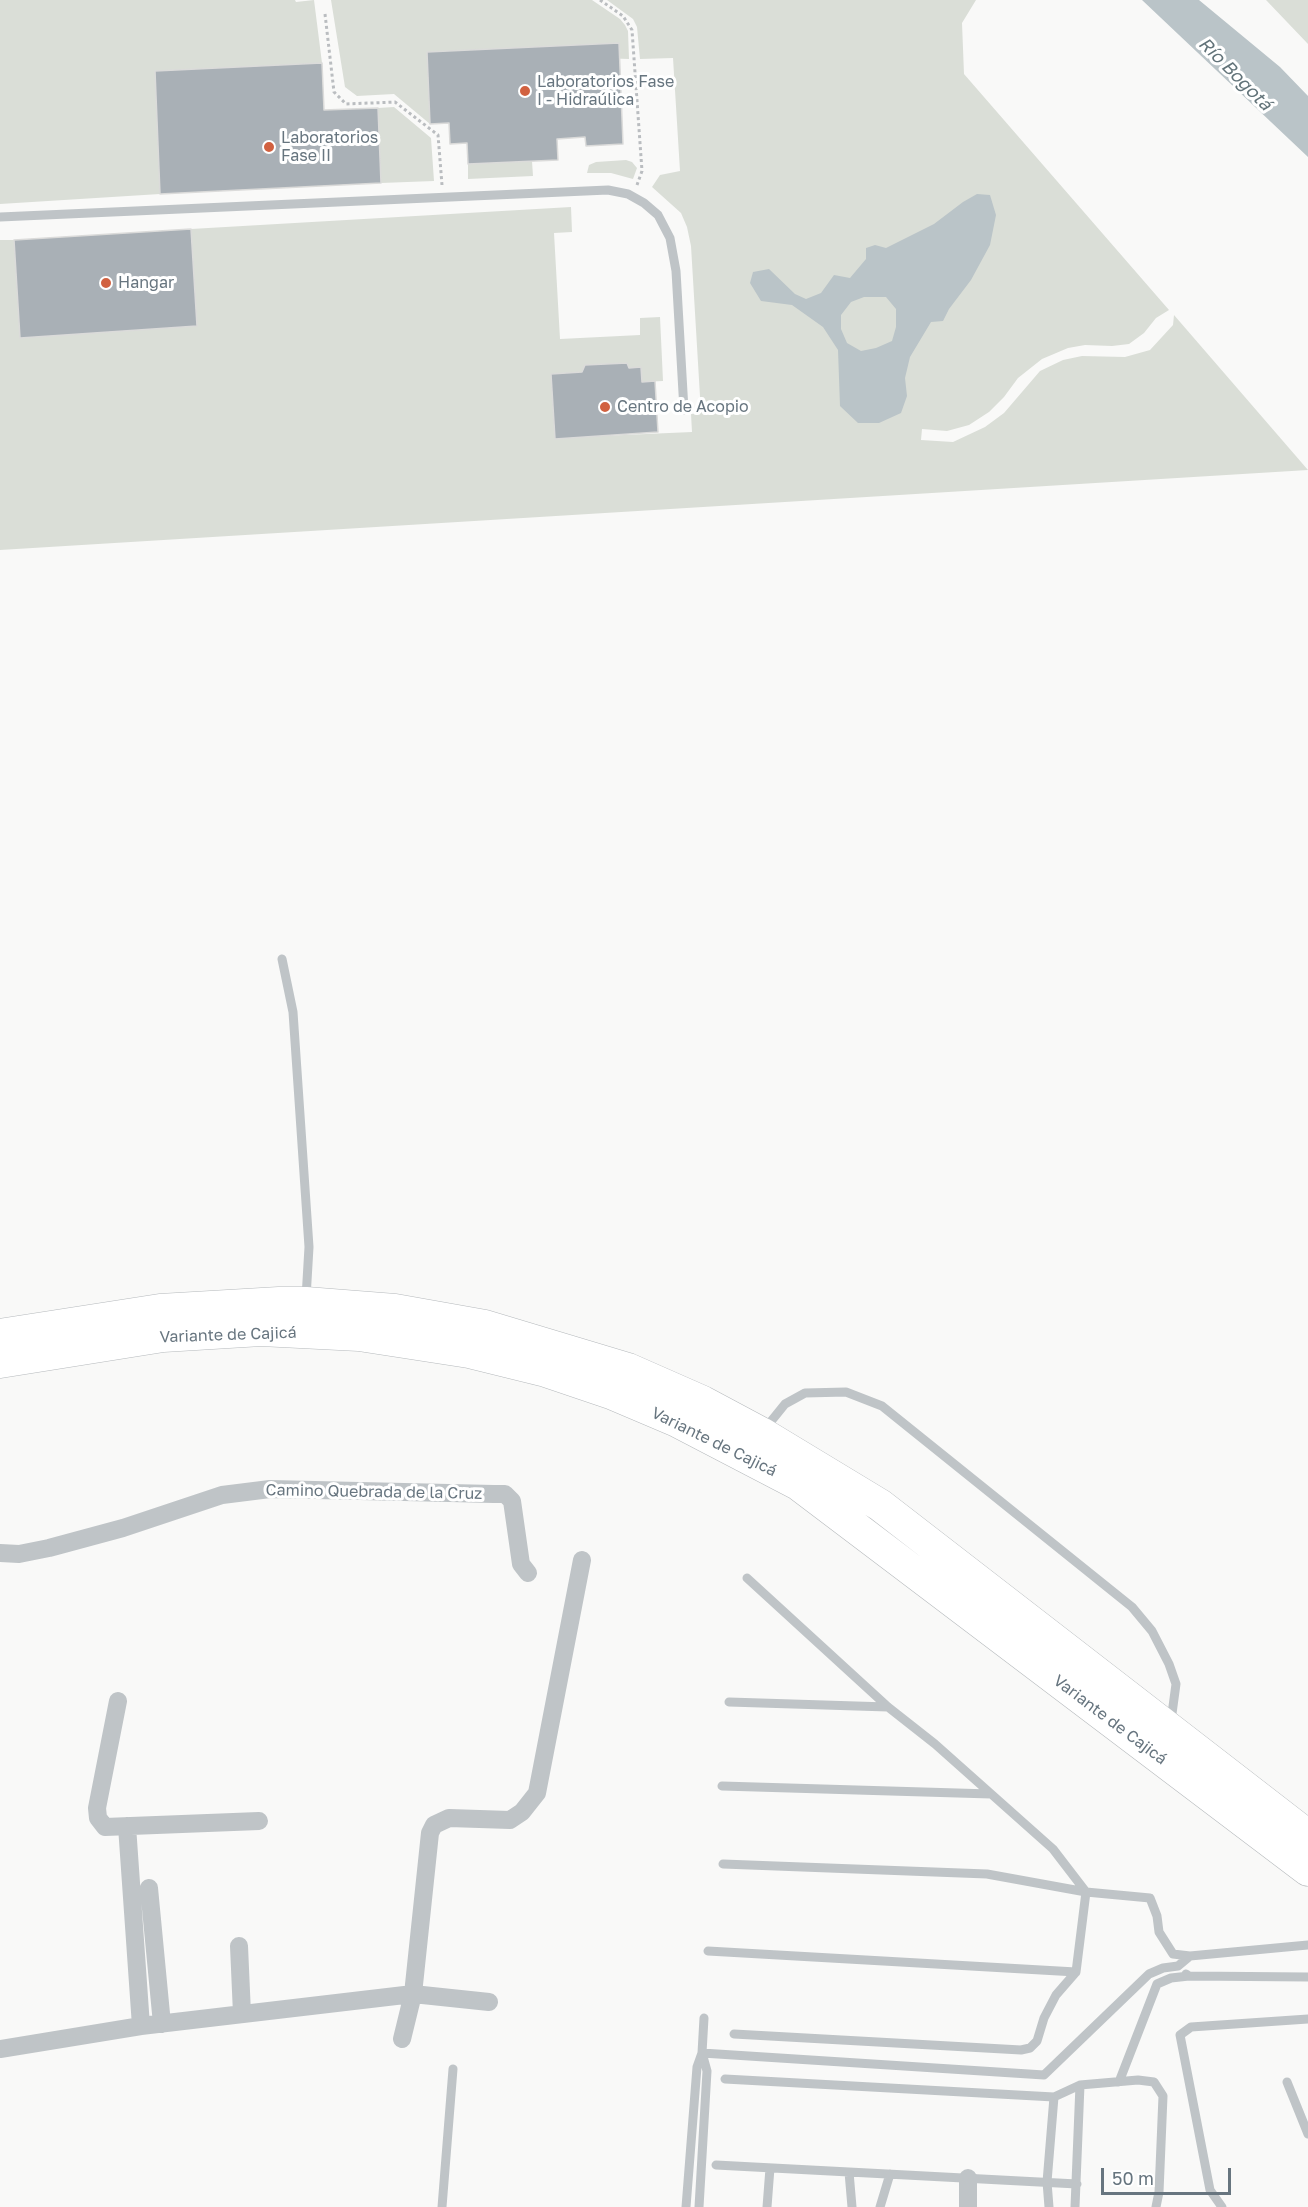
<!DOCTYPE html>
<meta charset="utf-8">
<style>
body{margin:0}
#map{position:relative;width:1308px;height:2207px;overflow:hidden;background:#f9f9f8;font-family:"Golos Text",sans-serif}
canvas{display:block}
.scale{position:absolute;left:1101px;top:2168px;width:130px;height:27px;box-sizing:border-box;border:3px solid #67757f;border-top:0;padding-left:8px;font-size:18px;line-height:21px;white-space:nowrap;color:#67757f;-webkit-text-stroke:4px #fff;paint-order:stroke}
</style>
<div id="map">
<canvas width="1308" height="2207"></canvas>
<div class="scale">50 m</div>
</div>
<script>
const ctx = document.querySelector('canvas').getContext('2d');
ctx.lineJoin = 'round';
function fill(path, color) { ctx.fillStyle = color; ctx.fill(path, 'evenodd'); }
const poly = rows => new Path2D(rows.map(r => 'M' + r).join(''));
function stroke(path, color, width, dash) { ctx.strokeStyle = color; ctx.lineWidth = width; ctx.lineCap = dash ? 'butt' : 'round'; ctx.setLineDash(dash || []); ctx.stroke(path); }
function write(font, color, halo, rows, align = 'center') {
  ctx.font = font + ' "Golos Text",sans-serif'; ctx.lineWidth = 6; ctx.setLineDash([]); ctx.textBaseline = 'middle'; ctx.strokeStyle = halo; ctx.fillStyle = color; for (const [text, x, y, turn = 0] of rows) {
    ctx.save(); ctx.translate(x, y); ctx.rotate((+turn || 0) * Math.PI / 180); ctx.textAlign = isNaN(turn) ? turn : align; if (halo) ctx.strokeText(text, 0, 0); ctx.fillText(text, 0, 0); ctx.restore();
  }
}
const green = poly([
 [0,0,295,0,296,2,314,0,322,63,155,72,160,194,0,204],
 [331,0,592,0,620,19,625,25,628,31,629,59,427,52,430,124,394,94,357,96,345,87],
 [607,0,976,0,962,23,964,74,1169,310,1156,318,1144,333,1129,344,1112,346,1085,345,1068,348,1042,359,1018,378,1004,397,989,412,969,425,947,431,922,429,921,440,953,442,985,427,1004,413,1040,371,1063,360,1082,356,1125,357,1150,350,1173,325,1174,315,1308,470,0,550,0,240,14,240,21,338,197,326,191,229,571,207,572,232,554,233,560,339,640,335,640,318,660,317,663,381,642,382,641,368,629,368,627,363,585,365,582,372,551,374,555,438,692,432,691,414,701,413,691,246,687,227,681,213,652,187,660,175,680,171,673,58,640,59,637,27,633,19],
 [1266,0,1308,0,1308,44],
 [394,107,431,138,434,181,381,183,378,108],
 [626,160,632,162,637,168,633,179,611,173,587,173,589,165,596,162],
 [532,161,533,176,468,179,468,164]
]);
const water = poly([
 [1142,0,1199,0,1280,67,1308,96,1308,157],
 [977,194,990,195,996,215,990,245,971,280,949,309,943,321,931,322,910,357,905,378,907,396,901,413,879,423,858,423,840,406,838,350,823,327,792,305,761,301,750,283,753,272,769,269,795,294,806,299,821,293,834,275,850,278,866,259,866,248,875,245,886,248,934,224,963,202],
 [864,297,886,297,896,309,896,327,892,341,876,348,861,351,847,343,841,329,841,315,851,302]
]);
const building = poly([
 [619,43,623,144,586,146,585,137,557,139,558,160,468,164,467,143,450,144,449,123,430,124,427,52,619,43],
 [322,63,324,110,378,108,381,183,160,194,155,71,322,63],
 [191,229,197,326,20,338,14,240,191,229],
 [627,363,629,368,641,367,642,382,655,381,658,432,555,439,551,374,582,372,585,365,627,363]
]);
const path = poly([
 [600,0,623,16,632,30,642,171,637,185],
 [325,14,334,92,346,104,395,102,438,135,442,185]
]);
const service = poly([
 [0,217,608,190,628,194,644,203,658,215,670,238,676,271,684,410],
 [282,959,293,1012,309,1247,306,1298],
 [764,1430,785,1404,805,1393,846,1392,882,1406,1132,1607,1152,1631,1169,1664,1176,1684,1171,1721],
 [747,1578,888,1707,935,1744,1053,1849,1086,1892],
 [729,1702,888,1707],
 [722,1786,991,1794],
 [723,1864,987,1874,1086,1892],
 [708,1951,1076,1972,1086,1892,1150,1898,1157,1916,1159,1932,1173,1954,1190,1956],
 [1186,1974,1189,1976,1308,1977],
 [734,2034,1021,2050,1030,2048,1037,2041,1044,2018,1056,1995,1076,1972],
 [702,2053,1044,2075,1149,1974,1163,1968,1178,1966,1190,1956,1308,1945],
 [725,2079,1054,2097,1080,2085,1138,2080,1154,2082,1163,2096,1159,2192,1156,2207],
 [1119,2082,1157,1984,1171,1978,1189,1976],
 [1287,2082,1308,2134],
 [716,2165,1077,2184],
 [849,2172,852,2207],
 [442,2207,453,2069],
 [686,2207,697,2067,702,2053,704,2018],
 [699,2207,707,2071,702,2053],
 [767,2207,770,2168],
 [880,2207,890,2174],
 [1049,2207,1047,2182,1054,2097],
 [1075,2207,1080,2085],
 [1222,2207,1210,2190,1180,2035,1191,2027,1308,2019]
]);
const minor = poly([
 [0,1553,19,1554,49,1548,123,1528,222,1495,270,1489,494,1494,505,1494,512,1501,521,1564,528,1573],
 [118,1701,97,1808,98,1818,105,1827,259,1821],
 [127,1826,141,2026],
 [149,1888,162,2024],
 [239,1946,242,2014],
 [402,2039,413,1994,430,1833,434,1825,449,1818,510,1820,522,1812,537,1793,582,1560],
 [0,2049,141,2026,413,1994,489,2002],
 [968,2207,968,2178]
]);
const trunk = poly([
 [0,1335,160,1310,279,1303,306,1303,395,1310,485,1326,628,1369,703,1402,761,1433,880,1505,1308,1836],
 [0,1362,163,1336,261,1330,359,1335,469,1352,546,1371,611,1393,677,1421,798,1484,1308,1870]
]);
const markers = [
 [525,91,6,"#d16140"],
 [269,147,6,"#d16140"],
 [106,283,6,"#d16140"],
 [605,407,6,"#d16140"]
];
const poiNames = [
 ["Laboratorios Fase",537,82],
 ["I - Hidraúlica",537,100],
 ["Laboratorios",281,138],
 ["Fase II",281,156],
 ["Hangar",118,283],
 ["Centro de Acopio",617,407]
];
const streetNames = [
 ["Variante de Cajicá",228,1335,-2],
 ["Variante de Cajicá",714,1442,26],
 ["Camino Quebrada de la Cruz",374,1492,1],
 ["Variante de Cajicá",1110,1720,37]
];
const waterNames = [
 ["Río Bogotá",1235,74,45]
];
fill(green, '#daded7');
fill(water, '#bac4c8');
fill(building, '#a9b0b6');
stroke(building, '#dbdbda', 1.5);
stroke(trunk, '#b5b9bc', 33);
stroke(path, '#babdc0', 3, [3, 3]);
stroke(service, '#bfc4c7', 9);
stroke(minor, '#bfc4c7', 18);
stroke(trunk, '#fff', 32);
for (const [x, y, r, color] of markers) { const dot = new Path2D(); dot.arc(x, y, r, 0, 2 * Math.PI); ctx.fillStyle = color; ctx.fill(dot); stroke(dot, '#fff', 2); }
write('16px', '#67757f', '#fff', poiNames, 'left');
write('16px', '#67757f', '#fff', streetNames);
write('italic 18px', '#627379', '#fff', waterNames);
</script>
